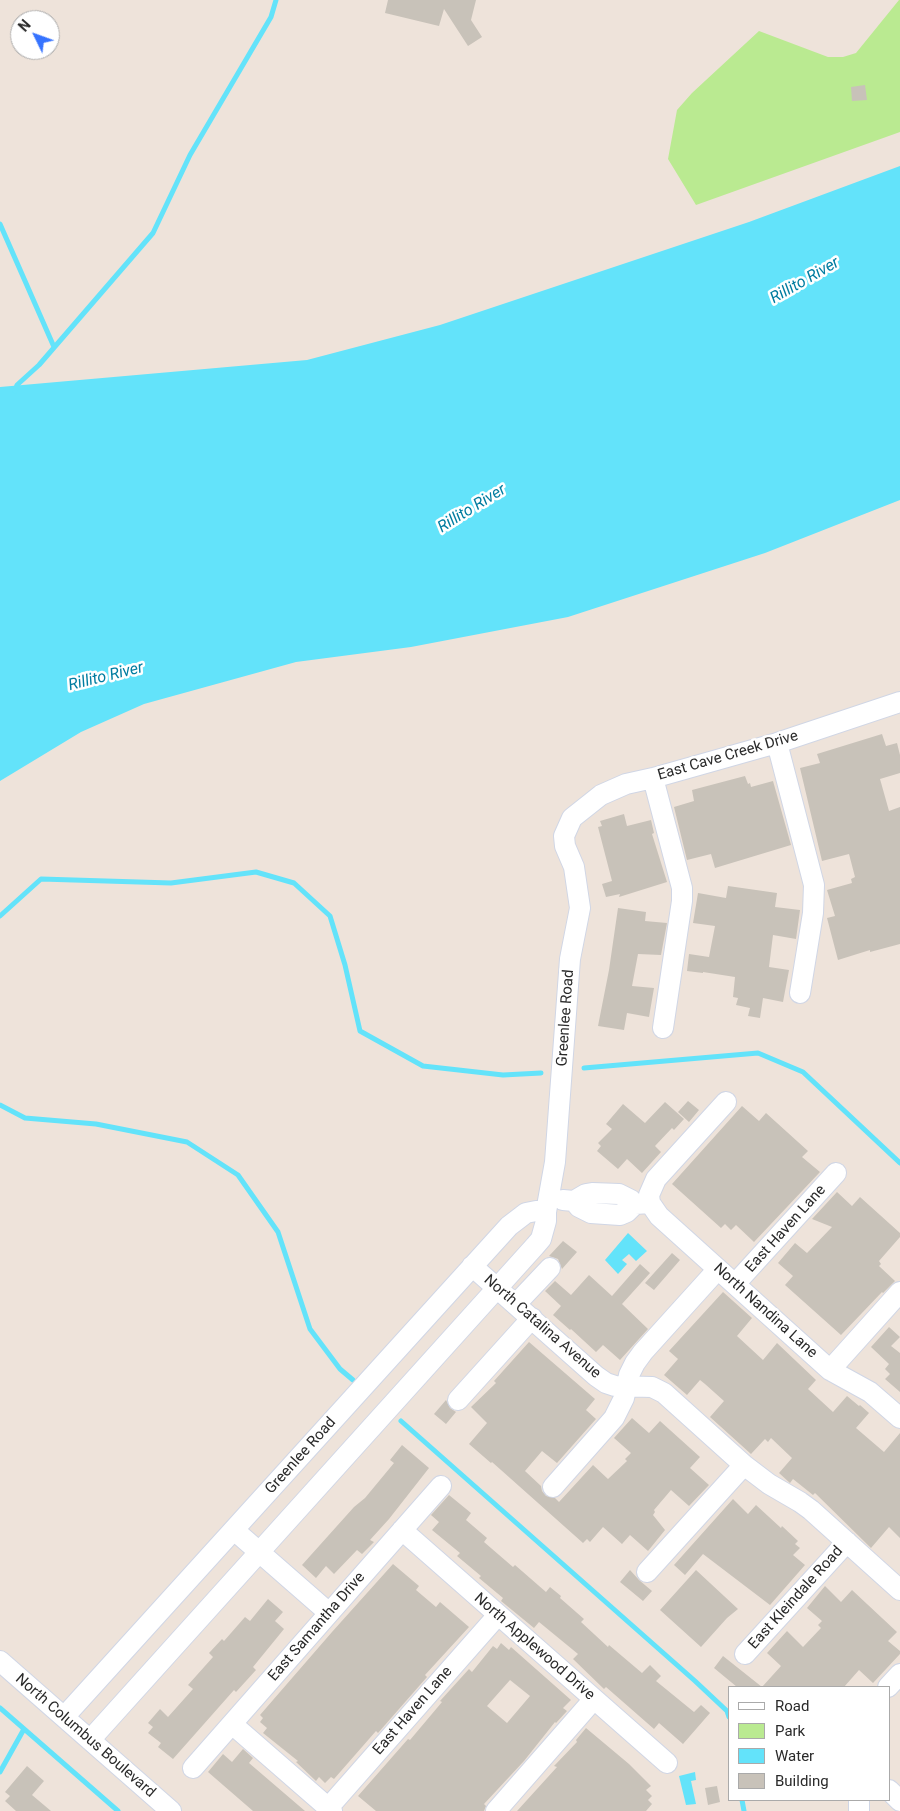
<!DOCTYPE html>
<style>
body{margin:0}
#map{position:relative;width:900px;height:1811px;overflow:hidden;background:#eee3da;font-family:Roboto,sans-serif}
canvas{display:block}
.legend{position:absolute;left:728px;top:1686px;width:162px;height:115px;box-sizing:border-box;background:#fff;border:1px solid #aaa;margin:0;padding:6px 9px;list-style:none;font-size:15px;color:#2a2a2a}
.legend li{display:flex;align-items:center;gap:10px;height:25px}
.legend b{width:25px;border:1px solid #aaa}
.north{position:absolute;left:10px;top:10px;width:50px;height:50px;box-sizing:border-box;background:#fff;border:1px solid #aaa;border-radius:50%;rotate:312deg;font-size:14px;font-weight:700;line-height:20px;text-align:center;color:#2a2a2a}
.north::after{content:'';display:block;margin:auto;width:18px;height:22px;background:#3673ff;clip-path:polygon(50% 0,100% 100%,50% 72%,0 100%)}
</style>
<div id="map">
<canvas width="900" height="1811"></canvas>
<ul class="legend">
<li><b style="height:6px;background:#fff"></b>Road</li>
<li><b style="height:14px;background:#baea91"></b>Park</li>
<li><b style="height:14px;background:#63e3fa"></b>Water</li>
<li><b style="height:14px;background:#c8c2b9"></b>Building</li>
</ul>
<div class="north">N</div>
</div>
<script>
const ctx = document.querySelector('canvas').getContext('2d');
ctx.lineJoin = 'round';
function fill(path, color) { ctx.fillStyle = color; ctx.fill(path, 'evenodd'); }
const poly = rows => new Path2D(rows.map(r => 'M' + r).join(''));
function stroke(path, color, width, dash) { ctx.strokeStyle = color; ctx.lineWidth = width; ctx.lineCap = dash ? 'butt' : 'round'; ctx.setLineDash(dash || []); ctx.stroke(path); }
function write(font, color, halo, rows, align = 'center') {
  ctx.font = font + ' Roboto,sans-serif'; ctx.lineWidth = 5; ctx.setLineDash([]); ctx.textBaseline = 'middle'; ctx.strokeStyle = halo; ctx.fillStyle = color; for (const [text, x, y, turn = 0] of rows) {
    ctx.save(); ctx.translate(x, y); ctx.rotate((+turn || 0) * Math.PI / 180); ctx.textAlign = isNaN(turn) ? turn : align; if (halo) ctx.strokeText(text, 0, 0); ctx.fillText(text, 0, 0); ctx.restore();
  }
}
const green = poly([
 [899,0,900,0,900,132,696,205,668,159,677,110,692,93,759,31,828,57,843,57,856,53]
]);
const water = poly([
 [900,166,900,500,765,553,568,617,411,647,296,662,144,704,81,732,0,781,0,387,307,360,440,325,749,222],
 [628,1233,647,1251,636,1261,629,1254,622,1260,627,1264,618,1274,605,1260],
 [695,1772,696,1780,691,1781,696,1804,686,1805,679,1776]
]);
const stream = poly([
 [0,224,54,347],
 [15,391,17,385,39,365,153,233,190,155,271,17,276,0],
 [0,916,41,879,171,883,256,872,294,883,330,916,345,965,360,1031,423,1066,503,1075,541,1073],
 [584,1068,758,1053,803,1072,900,1163],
 [0,1105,25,1118,96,1124,187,1142,238,1175,278,1232,310,1329,340,1369,353,1380],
 [401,1421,695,1681,727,1711,729,1717],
 [0,1708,118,1811],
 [0,1772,24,1729],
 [742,1800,744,1811]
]);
const building = poly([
 [388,0,476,0,471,20,482,37,468,46,444,9,439,26,385,13],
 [865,85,867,100,852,101,851,87],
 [882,734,886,746,897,743,900,755,900,773,880,779,889,811,900,807,900,944,870,952,870,950,838,960,827,918,835,916,827,890,852,883,851,879,855,877,849,854,822,861,800,768,820,763,817,754],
 [745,776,748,784,750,783,751,787,773,781,791,845,715,868,711,854,687,860,674,807,694,801,692,790],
 [624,814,627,826,651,820,654,833,652,834,667,882,619,897,620,894,606,897,602,884,612,881,598,827,602,826,600,821],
 [728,886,777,893,775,907,800,910,796,939,773,935,769,967,789,970,783,1002,763,998,760,1018,748,1016,750,1008,736,1005,738,998,733,997,735,977,703,972,703,973,687,971,689,954,709,957,715,926,693,923,698,893,726,898],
 [618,908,646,912,645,921,667,923,661,955,638,954,632,986,654,988,649,1017,627,1013,624,1030,598,1026,609,970],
 [688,1101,699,1110,689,1122,678,1112],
 [665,1102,684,1119,674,1130,672,1128,655,1146,661,1152,642,1173,627,1159,618,1169,597,1151,601,1146,598,1143,612,1129,606,1124,623,1104,645,1123],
 [742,1106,759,1121,766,1113,808,1151,802,1157,820,1172,754,1242,736,1225,731,1230,725,1224,721,1228,672,1184],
 [837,1192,852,1206,860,1197,900,1233,900,1237,879,1261,881,1264,879,1266,895,1281,883,1293,882,1292,841,1335,785,1285,793,1276,778,1263,795,1243,807,1253,832,1227,812,1219],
 [563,1241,577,1252,562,1269,558,1259,549,1256],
 [672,1253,680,1260,654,1290,645,1283],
 [640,1264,650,1273,622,1304,648,1329,620,1360,603,1345,596,1352,571,1329,570,1330,553,1315,561,1306,545,1291,555,1281,571,1295,589,1275,612,1296],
 [723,1292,752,1318,737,1336,763,1360,777,1343,816,1380,808,1389,833,1412,847,1396,859,1406,860,1405,869,1413,856,1428,884,1452,900,1433,900,1538,889,1527,871,1548,815,1493,813,1495,793,1479,790,1483,779,1473,792,1458,771,1438,768,1442,765,1439,751,1454,710,1417,724,1401,705,1384,700,1380,687,1395,664,1375,678,1359,669,1351],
 [889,1327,900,1337,891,1346,900,1353,900,1392,885,1379,890,1374,885,1369,889,1364,871,1347],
 [529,1342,595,1399,586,1410,596,1419,557,1463,542,1451,525,1471,541,1486,542,1491,546,1496,555,1498,559,1502,593,1465,608,1479,627,1461,625,1459,631,1453,614,1438,632,1418,649,1433,660,1421,700,1457,690,1468,709,1485,689,1506,671,1490,654,1510,655,1512,653,1515,665,1530,648,1551,630,1535,622,1544,603,1527,590,1542,587,1539,583,1543,492,1462,491,1463,469,1444,487,1423,471,1407,496,1383,494,1381],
 [446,1400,450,1408,456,1412,446,1424,434,1414],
 [402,1445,429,1468,389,1519,370,1540,374,1542,362,1554,357,1550,334,1574,326,1566,316,1578,302,1565,354,1507,365,1498,394,1463,390,1460],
 [449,1495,471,1513,466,1520,487,1538,484,1542,513,1567,515,1565,546,1592,550,1587,561,1596,560,1598,584,1619,581,1622,608,1647,609,1645,642,1673,650,1665,661,1676,656,1681,694,1712,701,1705,710,1713,683,1744,659,1723,654,1729,606,1687,604,1689,573,1659,578,1654,539,1622,534,1628,501,1601,503,1598,479,1578,481,1576,457,1556,460,1553,432,1530,439,1522,431,1515],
 [733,1499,748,1514,756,1505,781,1528,782,1526,798,1541,795,1544,800,1548,793,1555,805,1565,770,1605,703,1554,685,1575,674,1565],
 [393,1564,419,1586,416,1590,436,1607,440,1602,469,1627,425,1675,427,1677,378,1733,376,1731,334,1779,331,1777,325,1783,319,1777,316,1781,296,1762,298,1761,263,1733,267,1728,260,1722,263,1718,260,1715,332,1632],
 [630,1570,639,1580,652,1591,643,1601,620,1582],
 [696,1570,738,1609,727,1618,701,1647,660,1610],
 [825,1586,841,1602,852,1590,897,1632,888,1641,900,1651,900,1654,873,1683,859,1670,844,1687,762,1687,781,1666,767,1653,787,1631,803,1647,821,1628,818,1625,822,1621,807,1608],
 [268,1599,283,1612,275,1621,284,1629,253,1667,256,1670,236,1692,234,1690,173,1759,158,1747,161,1743,148,1733,153,1727,148,1723,160,1709,168,1717,193,1689,188,1685,213,1657,209,1653,222,1639,224,1641,245,1617,250,1621],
 [501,1643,509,1650,511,1647,571,1700,563,1708,567,1711,556,1723,555,1722,524,1761,484,1804,486,1806,484,1811,376,1811,358,1796,408,1739,410,1740,442,1702,440,1701,469,1669,472,1672,493,1646,497,1649],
 [510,1680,530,1696,507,1723,487,1706],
 [723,1656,762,1687,737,1687,714,1668],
 [586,1728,629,1764,651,1786,646,1790,652,1796,648,1800,652,1804,646,1811,517,1811,557,1767,554,1766,577,1742,576,1740],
 [243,1749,253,1758,249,1763,305,1811,253,1811,208,1772,223,1754,232,1762],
 [27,1766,44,1781,32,1795,51,1811,16,1811,5,1801,10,1796,5,1792],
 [717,1786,720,1802,708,1805,705,1788]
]);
const minor = poly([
 [777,743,814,885,813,913,800,993],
 [653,778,682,888,682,901,663,1028],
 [563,1200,574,1201,579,1207,591,1213,620,1215,627,1212,635,1204],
 [574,1201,586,1194,592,1193,619,1194,631,1200,635,1204,650,1203,659,1216,830,1370,870,1392,900,1418],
 [650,1203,649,1195,656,1179,726,1102],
 [472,1266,596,1376,606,1383,615,1386,652,1387,664,1393,744,1465,769,1484,800,1502,811,1510,900,1590],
 [735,1284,836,1173],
 [516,1304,550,1268],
 [830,1370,900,1292],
 [458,1400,532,1318],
 [553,1487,614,1418,624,1398,629,1375,635,1363,643,1352,718,1269],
 [234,1530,329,1613],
 [402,1530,667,1763],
 [647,1572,744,1465],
 [745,1654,847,1542],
 [0,1661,171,1811],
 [888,1687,900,1674],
 [64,1717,509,1226,526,1213,536,1211,546,1212],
 [232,1724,332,1811],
 [90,1740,535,1246,541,1239,546,1221,546,1212,555,1162,570,959,580,908,574,867,565,846,564,836,572,818,601,795,626,784,653,778,777,743,900,702],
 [193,1768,441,1486],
 [889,1790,900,1801],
 [859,1800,859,1811],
 [328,1808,498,1615],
 [496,1811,594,1699]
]);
const streetNames = [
 ["East Cave Creek Drive",728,756,-16],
 ["Greenlee Road",566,1018,-86],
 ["East Haven Lane",786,1229,-48],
 ["North Nandina Lane",765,1311,42],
 ["North Catalina Avenue",542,1327,41],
 ["Greenlee Road",301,1456,-48],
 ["East Kleindale Road",796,1598,-48],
 ["East Samantha Drive",317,1627,-49],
 ["North Applewood Drive",534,1647,41],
 ["East Haven Lane",413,1711,-49],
 ["North Columbus Boulevard",85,1736,41]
];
const waterNames = [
 ["Rillito River",805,281,-30],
 ["Rillito River",472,509,-32],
 ["Rillito River",106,677,-14]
];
fill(green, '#baea91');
fill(water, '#63e3fa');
stroke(stream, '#63e3fa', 5);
fill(building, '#c8c2b9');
stroke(minor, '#d0d6e5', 22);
stroke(minor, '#fff', 20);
write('15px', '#2a2a2a', '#fff', streetNames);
write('italic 16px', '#017ca0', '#fff', waterNames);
</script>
